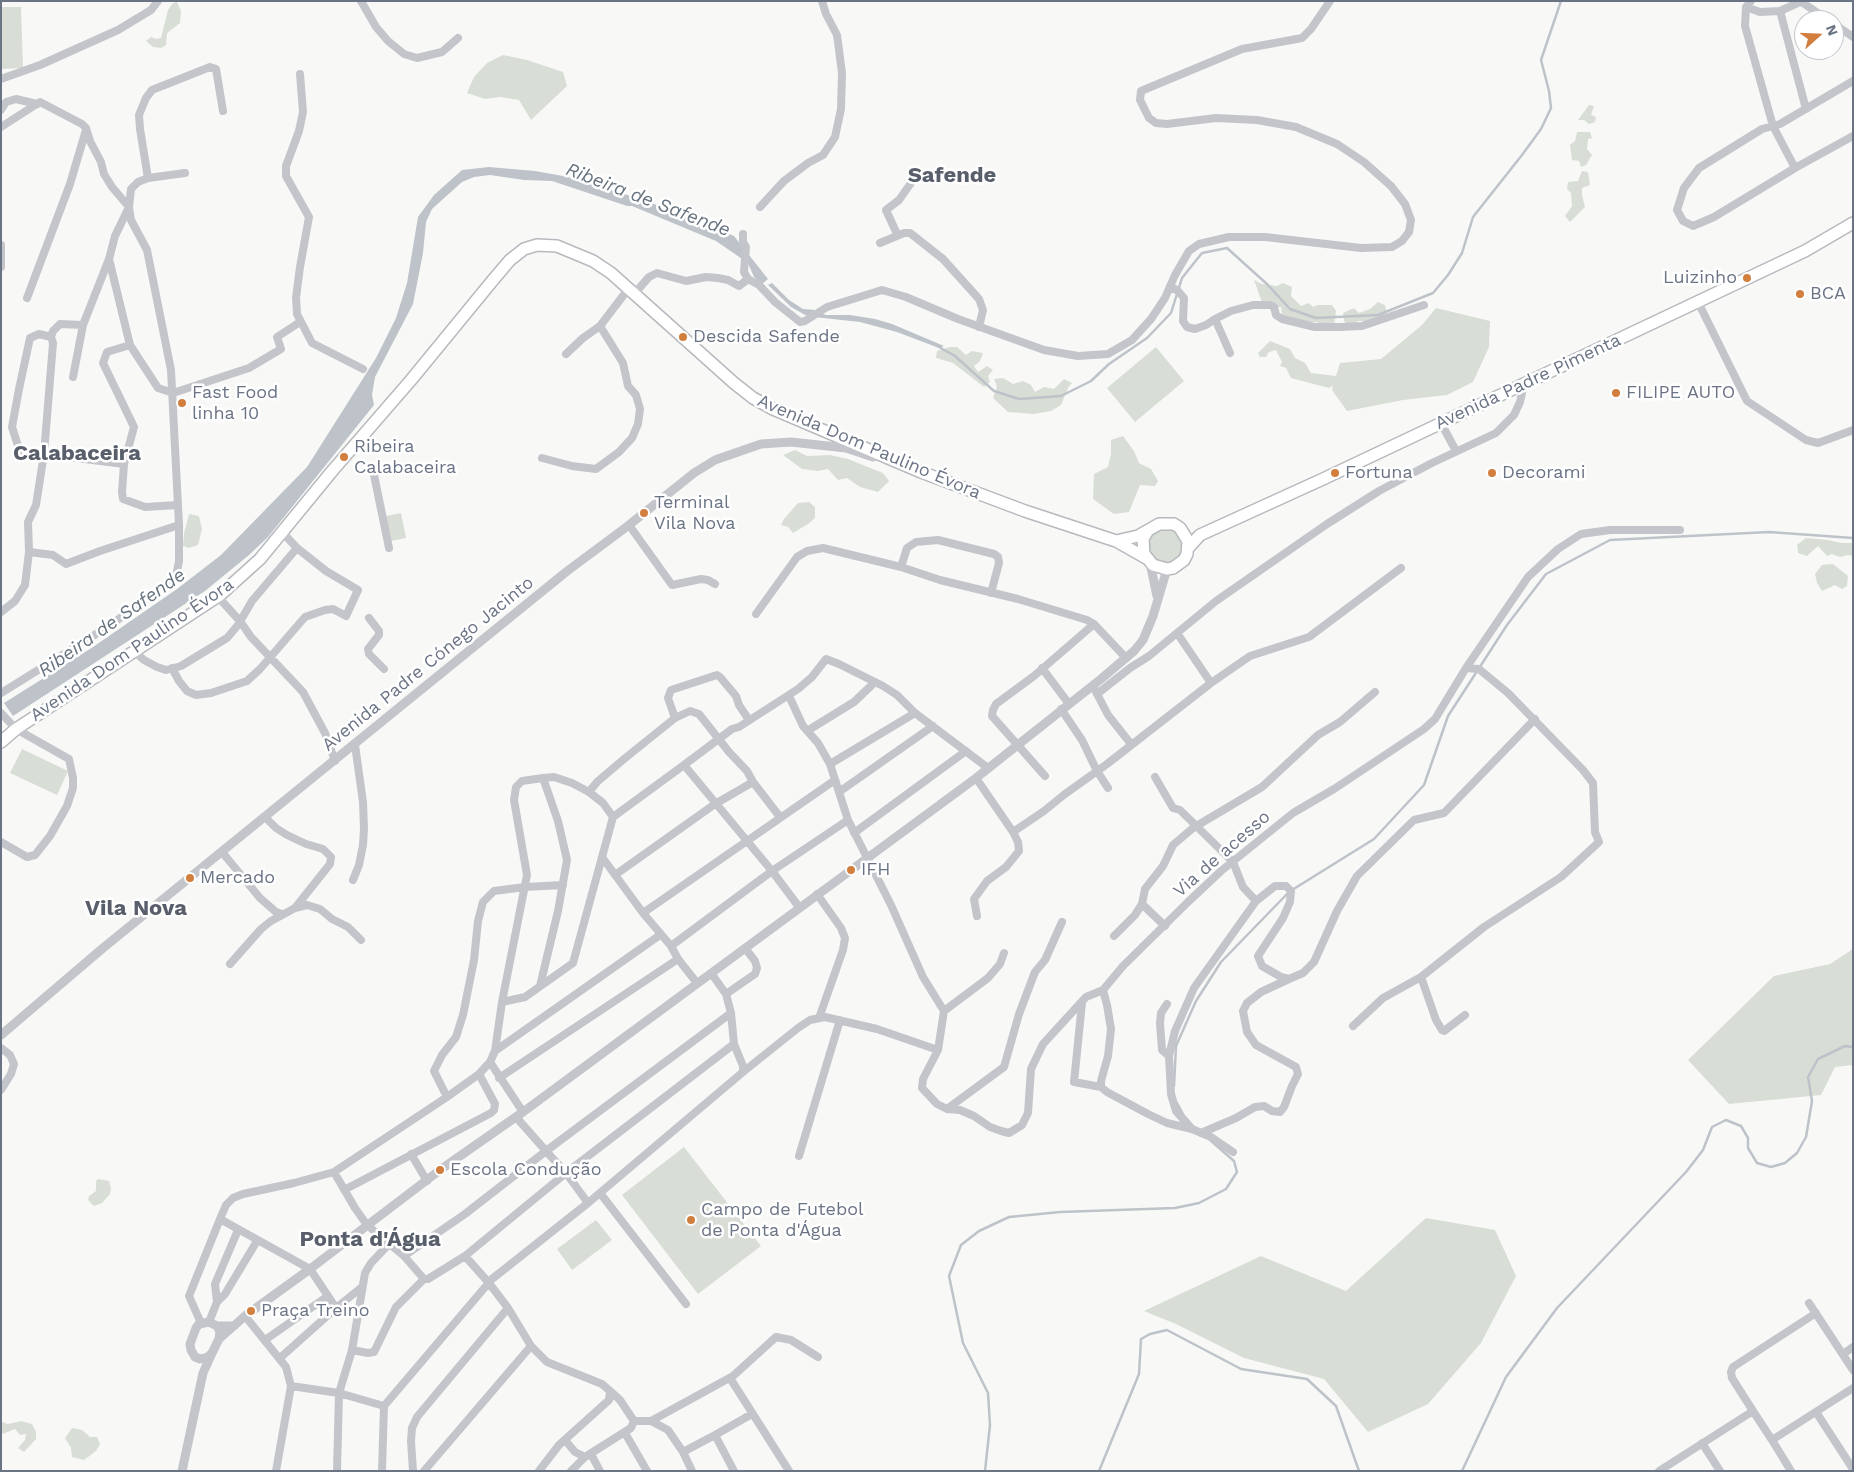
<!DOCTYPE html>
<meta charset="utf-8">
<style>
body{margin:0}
#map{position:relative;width:1854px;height:1472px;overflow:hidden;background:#f8f9f7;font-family:"Work Sans",sans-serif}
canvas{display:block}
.frame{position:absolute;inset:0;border:2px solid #6b7485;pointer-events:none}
.north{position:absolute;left:1794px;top:10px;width:50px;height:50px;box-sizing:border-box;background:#fff;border:1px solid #c4c7ce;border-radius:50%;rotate:70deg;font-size:14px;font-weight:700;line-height:20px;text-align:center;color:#6b7485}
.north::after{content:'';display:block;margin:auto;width:18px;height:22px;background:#d27e3e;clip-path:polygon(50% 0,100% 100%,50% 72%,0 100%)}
</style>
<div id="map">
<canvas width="1854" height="1472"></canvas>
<div class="frame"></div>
<div class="north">N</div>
</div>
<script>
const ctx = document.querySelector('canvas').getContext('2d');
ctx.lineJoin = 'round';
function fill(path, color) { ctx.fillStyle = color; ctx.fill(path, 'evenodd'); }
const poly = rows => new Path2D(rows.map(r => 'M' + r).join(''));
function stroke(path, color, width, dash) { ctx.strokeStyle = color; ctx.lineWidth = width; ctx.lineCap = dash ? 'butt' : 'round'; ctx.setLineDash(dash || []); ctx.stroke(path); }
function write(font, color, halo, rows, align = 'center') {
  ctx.font = font + ' "Work Sans",sans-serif'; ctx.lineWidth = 5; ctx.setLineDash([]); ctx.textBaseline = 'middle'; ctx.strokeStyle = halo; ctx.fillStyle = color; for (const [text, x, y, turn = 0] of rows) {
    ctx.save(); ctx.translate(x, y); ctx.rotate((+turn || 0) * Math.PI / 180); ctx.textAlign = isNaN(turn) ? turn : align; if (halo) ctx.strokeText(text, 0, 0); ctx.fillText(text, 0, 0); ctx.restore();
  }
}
const green = poly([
 [177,2,181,11,180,23,167,33,166,45,161,48,153,47,146,41,151,37,156,39,161,38,168,10,173,3],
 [1,7,21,7,23,68,1,69],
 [503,55,527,60,563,72,567,86,531,120,519,100,500,97,485,99,467,93,474,77,487,63],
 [1589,105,1594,106,1591,115,1596,117,1595,122,1589,124,1584,120,1578,120],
 [1577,132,1590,132,1592,138,1588,139,1587,149,1592,155,1586,165,1581,167,1579,161,1572,160,1570,145,1575,141],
 [1582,171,1588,172,1590,185,1582,188,1582,195,1585,207,1570,222,1565,216,1572,206,1571,193,1567,189,1568,182,1578,181],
 [1254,280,1262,284,1277,286,1283,283,1292,287,1291,296,1301,306,1309,303,1313,307,1318,305,1332,305,1336,311,1334,326,1323,330,1317,322,1287,321,1282,314,1281,307,1274,308,1263,305],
 [1378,302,1385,305,1387,314,1381,317,1373,318,1369,321,1358,321,1351,327,1344,321,1343,313,1354,308,1359,313,1370,309],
 [1436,308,1490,321,1489,347,1473,382,1447,395,1403,400,1347,411,1332,390,1333,386,1329,388,1291,378,1286,368,1280,366,1282,362,1276,350,1269,352,1266,357,1260,357,1258,353,1270,341,1290,349,1295,358,1305,363,1311,373,1336,376,1340,363,1381,359,1422,325],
 [950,347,957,347,966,355,972,351,983,353,980,361,974,366,978,372,987,366,993,370,988,376,990,382,984,387,953,363,936,358,937,351],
 [1156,347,1184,381,1135,422,1107,388],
 [1003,378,1013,384,1023,381,1031,385,1035,392,1044,387,1054,389,1064,379,1072,383,1068,388,1061,405,1051,411,1033,414,1008,412,993,398,997,387,994,379],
 [1123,436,1134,451,1139,463,1151,469,1158,481,1155,486,1140,485,1129,512,1114,514,1093,499,1094,474,1108,467,1111,454,1111,440],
 [795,450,807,456,830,455,848,459,883,473,889,481,878,492,860,487,847,478,838,480,828,469,818,471,802,469,783,455],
 [809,502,815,507,815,518,808,524,793,533,788,527,781,525,784,519,798,503],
 [401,513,406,538,391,541,386,516],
 [189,514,199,516,202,529,198,545,189,548,183,546,184,533],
 '1147 546a18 18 0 1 1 36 0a18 18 0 1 1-36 0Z',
 [1806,538,1828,540,1841,543,1853,543,1853,556,1848,555,1840,557,1832,554,1827,556,1818,546,1807,556,1798,553,1797,545],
 [1833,564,1848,576,1847,586,1842,589,1835,585,1822,591,1817,583,1815,574,1822,565],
 [22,749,68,771,57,795,10,773],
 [1853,949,1853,1065,1835,1067,1821,1095,1729,1104,1688,1060,1774,976,1830,964],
 [684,1147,761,1246,698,1294,622,1195],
 [98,1179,109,1181,111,1188,110,1194,102,1203,94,1206,88,1200,89,1196,96,1191,96,1181],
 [1426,1218,1495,1230,1516,1276,1481,1343,1428,1404,1368,1432,1324,1379,1244,1358,1176,1324,1144,1311,1261,1256,1346,1291],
 [596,1220,612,1240,572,1270,557,1249],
 [21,1421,32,1424,36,1432,36,1439,24,1452,18,1448,25,1440,26,1434,20,1435,15,1429,3,1434,1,1432,2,1422,8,1424],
 [72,1428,82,1430,90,1437,97,1437,100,1444,96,1451,84,1460,72,1457,71,1448,65,1438]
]);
const water = poly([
 [489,167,535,171,563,176,592,183,666,208,734,236,768,279,762,284,754,277,748,263,716,241,632,206,627,206,552,181,524,180,490,175,474,177,462,182,432,209,426,222,423,253,413,304,375,377,372,395,374,405,268,537,249,555,205,591,13,716,4,703,93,647,177,589,221,555,307,467,376,358,396,318,407,283,418,217,434,195,462,170],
 [772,283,789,300,803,309,815,310,807,316,791,307,768,285],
 [818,312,826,315,850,315,875,319,892,324,944,346,939,348,897,332,860,322,814,317]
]);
const stream = poly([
 [939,347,955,356,994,391,1019,399,1061,396,1091,381,1109,364,1147,338,1171,313,1182,278,1202,253,1227,248,1268,285,1290,309,1316,318,1378,315,1433,293,1448,275,1462,253,1473,217,1522,155,1541,129,1551,108,1549,91,1541,60,1561,1],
 [1292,890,1374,839,1424,785,1448,716,1507,625,1546,574,1610,540,1769,532,1853,538],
 [1174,1086,1176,1046,1196,1001,1221,962,1288,893],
 [1177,1103,1184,1116],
 [985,1471,990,1425,988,1393,963,1343,949,1276,961,1245,979,1231,1009,1217,1060,1212,1175,1208,1199,1203,1226,1189,1237,1172,1234,1161,1210,1140],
 [1099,1471,1139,1374,1141,1339,1150,1334,1167,1330,1241,1369,1307,1379,1336,1406,1359,1471],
 [1462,1471,1506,1377,1557,1308,1686,1172,1703,1150,1712,1127,1726,1120,1741,1126,1748,1138,1748,1148,1757,1163,1771,1167,1785,1163,1797,1153,1806,1137,1812,1101,1808,1077,1818,1059,1845,1046,1853,1047]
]);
const minor = poly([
 [361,1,376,27,388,41,404,54,417,58,442,52,458,38],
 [1751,1,1746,7,1745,26,1773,126,1795,168],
 [1800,1,1828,20],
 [1746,7,1760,12,1780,11,1802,1],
 [1780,11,1806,109],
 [1834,24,1853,37],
 [300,74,303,112,299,131,286,166,286,176,309,217,300,267,296,298,297,314,312,343,363,369],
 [1,79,40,65,118,30,151,10,158,1],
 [1853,81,1780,124,1762,129,1699,168,1684,188,1677,210,1683,221,1693,226,1714,217,1795,168,1853,136],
 [1,110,6,102,16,99,37,104],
 [1,127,40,102,82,124,86,128,90,141,101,162,104,174,112,187,129,207,131,220,147,250,171,370,179,525,179,561,176,576,158,591,109,626,1,693],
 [148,178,140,129,139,115,146,98,152,90,210,67,216,69,223,111],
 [760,207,784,181,808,163,823,155,835,137,841,109,842,73,837,35,826,14,822,1],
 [743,234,743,242,746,247,744,272,748,279,759,285,775,302,800,322,805,321,827,307,882,290,906,297,958,319,1044,350,1078,356,1108,354,1132,340,1151,319,1165,298,1175,275,1189,251,1199,244,1229,237,1265,237,1361,248,1392,247,1402,241,1409,232,1411,220,1405,204,1391,186,1364,162,1337,144,1296,127,1257,120,1216,118,1167,124,1156,123,1149,118,1140,100,1141,91,1242,49,1302,38,1311,29,1330,1],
 [897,234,886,210,899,200,911,183],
 [880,243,904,233,910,233,919,240,943,259,979,299,983,310,979,327],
 [1,245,1,267],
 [109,259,130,345,107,352,103,363,134,427,124,464,122,492,123,499,145,507,178,505],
 [1170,286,1178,291,1184,298,1183,321,1187,327,1195,329,1206,325,1215,319,1230,353],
 [635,293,649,277,657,273,686,281,706,277,718,278,728,280,739,286,748,279],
 [27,298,70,184,86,130],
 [1698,302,1747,401,1806,440,1818,443,1853,430],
 [1215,319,1231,311,1253,305,1270,305,1274,307,1276,315,1282,319,1315,327,1340,327,1362,326,1424,305],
 [130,345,158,388,173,393,249,368,281,349,277,337,300,322],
 [566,354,583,338,600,326],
 [73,377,83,325],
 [1441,423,1456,451],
 [20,452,12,427,19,389,30,338,39,334,51,337],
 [44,454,124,464],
 [542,458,572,466,596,469,619,452,632,438,638,424,640,409,636,395,628,386,623,363,600,326,629,288],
 [374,475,389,548],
 [629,525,672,585,701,579,708,580,715,584],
 [29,552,53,555,66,564,100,551,179,525],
 [901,567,907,548,916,542,938,540,994,554,998,557,999,563,991,593],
 [218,597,240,621,251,637,303,692,325,733,335,761],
 [1,612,15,601,25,585,29,552,28,522,36,505,44,454,53,343,51,337,53,331,60,324,83,325,109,259,115,236,129,207,131,189,138,182,148,178,185,173],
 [756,614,797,557,807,551,823,548,901,567,940,580,1018,599,1087,620,1094,624,1126,658],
 [369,618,379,631,379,635,368,649,369,654,384,669],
 [1177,633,1211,683],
 [134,651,144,660,157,667,166,670,181,666,227,638,238,625,252,601,297,548],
 [172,668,179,681,187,691,196,695,211,693,247,681,260,669,305,617,325,610,333,609,346,616,358,590,326,571,297,548,282,532],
 [1042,668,1069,704],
 [1466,668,1528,577,1558,549,1581,534,1610,530,1680,530],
 [1095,690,1108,715,1131,744],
 [1097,694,1130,668,1149,656,1216,601,1327,524,1379,491,1432,463,1496,433,1514,415,1520,402,1524,384],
 [789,696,803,726,818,743,830,764,848,820,891,905,923,977,944,1011],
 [1061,709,1082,740,1097,771,1108,788],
 [1,713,16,729,69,759,73,778,73,788,67,806,50,836,35,855,27,857,1,842],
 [675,718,668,698,671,690,717,675,720,677,736,696,739,705,749,720],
 [807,731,854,702,875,682],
 [830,764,915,713],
 [684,765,732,729,739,727,798,689,812,677,826,659,839,664,883,686,897,695,915,713,988,768],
 [1045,776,992,716,993,710,996,704,1034,676,1094,624],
 [1155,777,1173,808,1180,810,1233,862,1243,887,1256,901,1275,886,1286,886,1291,891,1290,902,1283,918,1258,956,1262,966,1281,977,1289,979,1303,973,1314,962,1337,911,1357,876,1414,820,1444,813,1535,719],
 [976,778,1013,832,1018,842,1019,851,1006,867,987,881,974,899,977,916],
 [589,792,597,782,624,759,675,718,690,711,699,714,729,752,747,771,753,782,780,817],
 [839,792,933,726],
 [265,817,276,828,287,835,306,844,323,849,331,857,330,864,295,908],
 [1013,832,1044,811,1065,794,1107,764,1211,683,1250,656,1309,637,1401,568],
 [854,833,966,751],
 [222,852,260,898,276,912,282,914],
 [602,857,643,913],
 [615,875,715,804,753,782],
 [353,880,359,865,363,845,364,829,363,802,355,745],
 [817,894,841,928,845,938,843,950,819,1018],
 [1142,904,1165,926],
 [1114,936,1135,915,1142,904,1145,889,1163,866,1173,845,1193,828,1262,787,1318,735,1340,722,1375,692],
 [671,946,772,871,848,820],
 [230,964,261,929,271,921,295,908,307,905,320,909,332,919,348,927,361,940],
 [711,973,726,994,731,1013],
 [1421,977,1436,1020,1442,1030,1444,1031,1465,1015],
 [697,983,678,959,671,946,643,913,835,780],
 [540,986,558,911,567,860,558,821,543,778],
 [1103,990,1107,1005,1111,1029,1108,1056,1101,1081,1101,1087,1107,1092,1148,1114,1167,1123,1192,1129,1211,1137,1233,1152],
 [726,994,755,974,757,968,755,961,745,948],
 [502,1002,527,875,514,800,516,787,522,781,543,778,554,777,572,783,589,792,603,803,613,817],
 [1082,1003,1074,1082,1101,1087],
 [1167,1004,1161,1013,1160,1023,1162,1050,1169,1056,1171,1094,1176,1111,1192,1129],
 [944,1011,938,1050,923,1079,922,1088,937,1104,947,1109,960,1110,974,1116,990,1127,1001,1131,1009,1133,1014,1130,1022,1125,1028,1113,1031,1069,1043,1044,1086,997,1103,990,1123,966,1188,902,1221,871,1293,813,1334,789,1424,729,1435,719,1466,668,1479,669,1508,693,1583,770,1593,783,1595,832,1599,842,1561,877,1484,927,1421,977,1383,998,1353,1026],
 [944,1011,988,978,1000,964,1004,953],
 [734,1044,743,1066,743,1072],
 [1,1048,10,1055,14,1064,11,1074,1,1090],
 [495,1051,660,935],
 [1169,1056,1175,1031,1194,988,1256,901],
 [499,1078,678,959],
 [447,1097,434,1071,442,1055,456,1037,463,1015,474,960,478,921,483,902,494,891,525,887,563,885],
 [947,1109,1004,1067,1019,1014,1035,972,1045,960,1062,922],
 [523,1112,490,1062,495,1051,502,1002,525,997,573,963,613,817,684,765,772,871,799,907],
 [1201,1133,1236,1118,1255,1107,1264,1106,1272,1111,1280,1112,1284,1107,1292,1086,1298,1074,1296,1067,1256,1045,1247,1032,1243,1011,1247,1003,1261,992,1289,979],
 [411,1154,427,1181],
 [799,1156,840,1020],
 [334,1172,355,1208,367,1225,404,1256,424,1279,428,1279,465,1256,566,1173,588,1203],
 [344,1190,491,1113,494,1110,495,1104,479,1074],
 [600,1193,686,1304],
 [220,1219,310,1269,336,1308],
 [404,1256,465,1214,546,1151,731,1013,734,1044,566,1173,546,1151,516,1117],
 [465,1256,489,1283,508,1308,531,1346,547,1362,602,1384,610,1391,609,1400,559,1445,539,1471],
 [217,1302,225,1294,257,1241],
 [1809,1303,1853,1370],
 [245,1316,286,1367,291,1386,276,1471],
 [209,1322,217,1302,215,1284,238,1230],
 [201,1323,189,1296,220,1219,226,1205,233,1198,243,1194,294,1183,334,1172,447,1097,479,1074,490,1062],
 [265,1340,328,1296],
 [352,1350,368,1353,374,1352,396,1307,424,1279],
 [1843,1354,1853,1347],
 [280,1358,336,1308,362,1287],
 [730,1378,789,1471],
 [291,1386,339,1393,384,1406],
 [1753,1411,1772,1440,1853,1388],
 [1816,1412,1853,1469],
 [634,1421,651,1421,668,1430,683,1452,715,1435,734,1471],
 [651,1421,733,1376,776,1337,791,1340,818,1357],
 [625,1433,647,1471],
 [715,1435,752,1414],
 [565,1440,575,1452,585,1457],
 [1772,1440,1791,1471],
 [1702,1443,1720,1471],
 [683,1452,692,1471],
 [591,1454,600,1471],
 [337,1471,339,1393,352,1350,365,1273,371,1263,389,1244],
 [382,1471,384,1406,492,1279,588,1203,743,1072,798,1028,810,1020,825,1017,877,1029,938,1050],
 [413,1471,411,1441,412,1428,417,1417,508,1308],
 [424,1471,531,1346],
 [571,1471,585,1457,631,1428,634,1421,620,1400,610,1391],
 [1659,1471,1753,1411,1732,1378,1731,1372,1733,1367,1816,1313]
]);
const tertiary = poly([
 [1150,563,1157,596],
 [1,1035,103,948,566,572,629,525,694,473,715,460,761,444,791,442,846,448,873,457],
 [217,1326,220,1332,219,1339,212,1353,208,1357,200,1359,195,1357,191,1350,190,1344,196,1328,199,1324,209,1322,217,1326,234,1326],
 [219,1339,245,1316,310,1269,440,1170,523,1112,976,778,1101,679,1134,651,1143,640,1153,616,1167,569],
 [182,1471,203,1373,212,1353]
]);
const primary = poly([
 [1116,541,1138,536,1159,524,1174,524,1180,528,1188,541,1187,554,1184,560,1173,568,1167,569,1153,565,1144,554,1143,539,1147,532],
 [1189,547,1200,535,1323,479,1805,251,1853,223],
 [1,742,16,729,220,595,260,559,333,470,411,380,493,280,510,260,524,249,537,245,557,246,593,261,611,273,734,383,753,398,773,409,921,472,1025,511,1116,541,1146,558]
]);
const markers = [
 [1747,278,5,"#d27e3e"],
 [1800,294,5,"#d27e3e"],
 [683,337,5,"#d27e3e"],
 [1616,393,5,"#d27e3e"],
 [182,403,5,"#d27e3e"],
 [344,457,5,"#d27e3e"],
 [1335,473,5,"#d27e3e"],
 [1492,473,5,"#d27e3e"],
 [644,513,5,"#d27e3e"],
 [851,870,5,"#d27e3e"],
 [190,878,5,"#d27e3e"],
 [440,1170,5,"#d27e3e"],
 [691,1220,5,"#d27e3e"],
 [251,1311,5,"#d27e3e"]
];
const poiNames = [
 ["Luizinho",1737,278,"right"],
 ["BCA",1810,294],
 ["Descida Safende",693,337],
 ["Fast Food",192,393],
 ["linha 10",192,414],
 ["FILIPE AUTO",1626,393],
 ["Ribeira",354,447],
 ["Calabaceira",354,468],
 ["Fortuna",1345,473],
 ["Decorami",1502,473],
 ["Terminal",654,503],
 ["Vila Nova",654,524],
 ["IFH",861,870],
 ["Mercado",200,878],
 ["Escola Condução",450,1170],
 ["Campo de Futebol",701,1210],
 ["de Ponta d'Água",701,1231],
 ["Praça Treino",261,1311]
];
const streetNames = [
 ["Avenida Padre Pimenta",1528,382,-25],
 ["Avenida Dom Paulino Évora",869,447,23],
 ["Avenida Dom Paulino Évora",132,650,-34],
 ["Avenida Padre Cónego Jacinto",428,664,-39],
 ["Via de acesso",1222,854,-41]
];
const waterNames = [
 ["Ribeira de Safende",648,200,21],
 ["Ribeira de Safende",112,623,-35]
];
const districtNames = [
 ["Safende",952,176],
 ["Calabaceira",77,454],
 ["Vila Nova",136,909],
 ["Ponta d'Água",370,1240]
];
fill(green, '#d8ddd6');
fill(water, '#bdc3c9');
stroke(stream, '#bdc3c9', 2.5);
stroke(primary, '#b7b9be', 14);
stroke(minor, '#c3c5ca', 8);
stroke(tertiary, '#c3c5ca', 9);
stroke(primary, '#fff', 11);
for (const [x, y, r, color] of markers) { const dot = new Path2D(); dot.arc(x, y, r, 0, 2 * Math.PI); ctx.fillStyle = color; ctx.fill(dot); stroke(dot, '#fff', 2); }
write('18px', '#6b7485', '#fff', poiNames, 'left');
write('18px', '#6b7485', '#fff', streetNames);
write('italic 19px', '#67747f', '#fff', waterNames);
write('bold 22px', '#585f6b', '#fff', districtNames);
</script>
